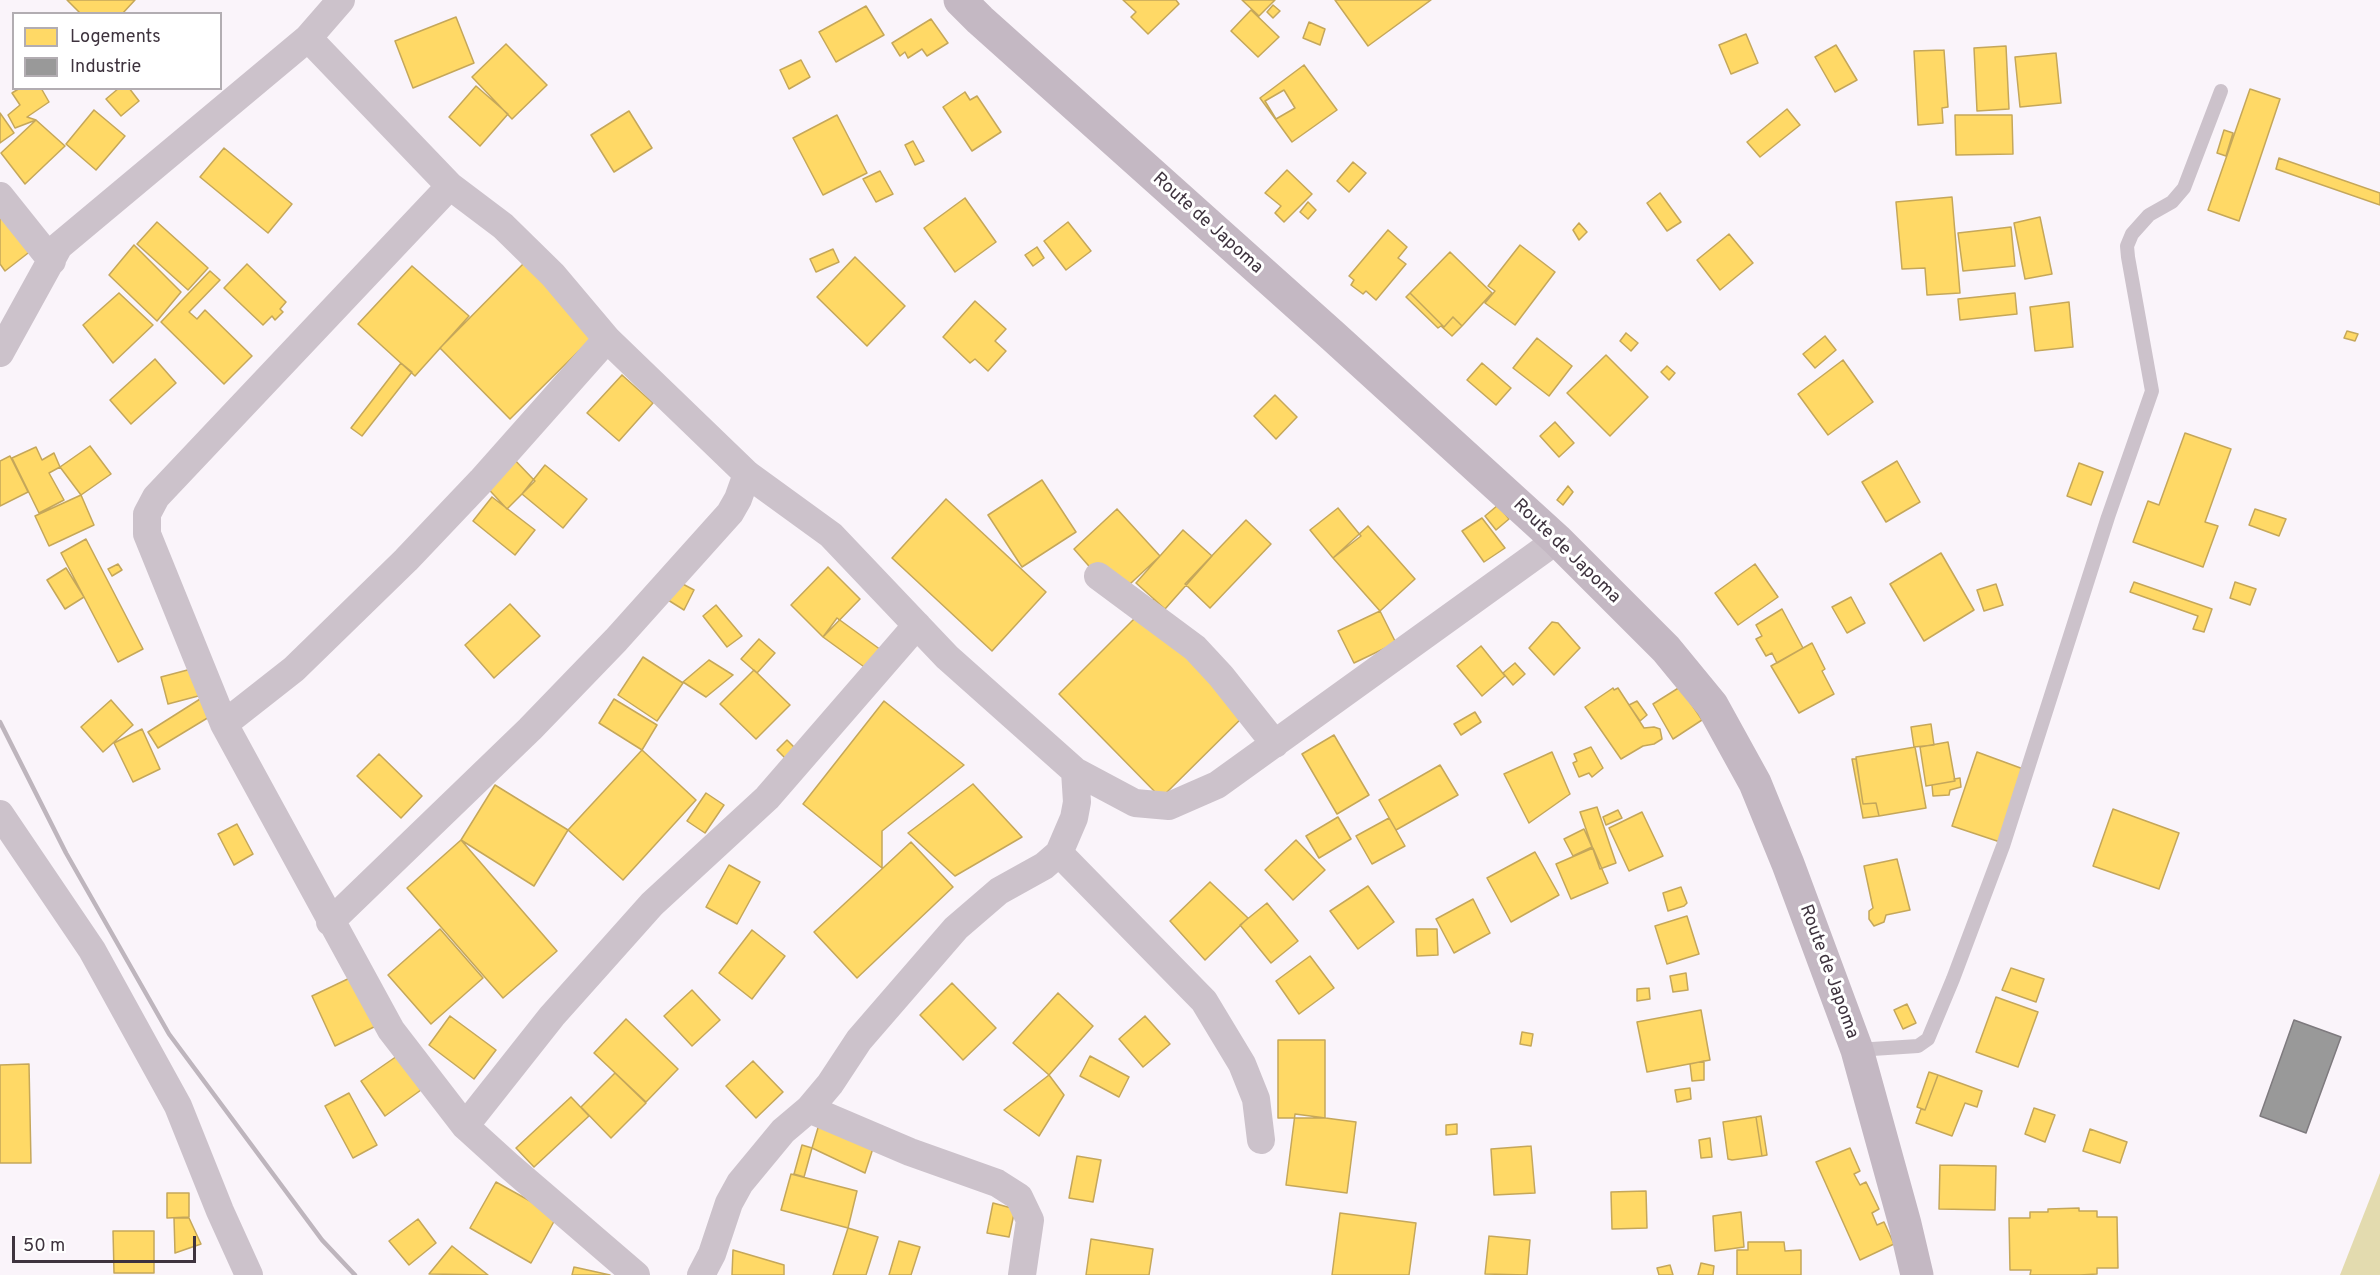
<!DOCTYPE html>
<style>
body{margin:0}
#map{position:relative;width:2380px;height:1275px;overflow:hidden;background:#faf4fa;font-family:Overpass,sans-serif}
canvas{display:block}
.legend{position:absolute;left:12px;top:12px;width:210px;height:78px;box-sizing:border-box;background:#fff;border:2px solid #b2adb2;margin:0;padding:8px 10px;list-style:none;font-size:18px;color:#3e333e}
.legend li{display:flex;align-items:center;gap:12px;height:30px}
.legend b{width:30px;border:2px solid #b2adb2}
.scale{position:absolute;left:12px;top:1236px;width:184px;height:27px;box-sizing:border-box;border:3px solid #3e333e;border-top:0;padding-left:8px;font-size:18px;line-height:21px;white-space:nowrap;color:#3e333e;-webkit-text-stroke:4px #fff;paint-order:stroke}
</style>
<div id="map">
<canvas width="2380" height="1275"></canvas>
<ul class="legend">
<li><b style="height:16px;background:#ffd966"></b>Logements</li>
<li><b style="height:16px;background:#999"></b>Industrie</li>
</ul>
<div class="scale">50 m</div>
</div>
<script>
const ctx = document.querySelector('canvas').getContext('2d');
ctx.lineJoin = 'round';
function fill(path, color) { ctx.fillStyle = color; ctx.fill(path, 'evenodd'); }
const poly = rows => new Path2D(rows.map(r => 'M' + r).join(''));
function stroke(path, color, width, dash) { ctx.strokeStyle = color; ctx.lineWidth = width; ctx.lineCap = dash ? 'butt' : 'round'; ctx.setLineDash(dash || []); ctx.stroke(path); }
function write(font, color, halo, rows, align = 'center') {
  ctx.font = font + ' Overpass,sans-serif'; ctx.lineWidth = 6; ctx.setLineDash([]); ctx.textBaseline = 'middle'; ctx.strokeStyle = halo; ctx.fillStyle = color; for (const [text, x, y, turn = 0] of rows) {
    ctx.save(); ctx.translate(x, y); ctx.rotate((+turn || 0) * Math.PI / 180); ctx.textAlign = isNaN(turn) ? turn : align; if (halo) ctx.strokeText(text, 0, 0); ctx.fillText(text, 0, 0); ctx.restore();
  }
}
const green = poly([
 [2380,1173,2380,1275,2340,1275]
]);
const homes = poly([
 [67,0,135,0,122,14,81,14,67,0],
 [1123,0,1176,0,1179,4,1148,34,1131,17,1136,12,1123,0],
 [1242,0,1275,0,1259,16,1242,0],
 [1335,0,1431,0,1368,46,1335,0],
 [1273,5,1280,11,1273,18,1267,12,1273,5],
 [866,6,884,35,836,62,819,32,866,6],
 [1251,10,1279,37,1258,57,1231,31,1251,10],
 [456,17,474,63,413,88,395,41,456,17],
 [931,19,948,43,927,56,922,49,908,58,905,52,900,56,892,43,931,19],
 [1309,22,1325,29,1320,45,1303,38,1309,22],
 [1746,34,1758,63,1731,74,1719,45,1746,34],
 [506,44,547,85,512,119,472,77,506,44],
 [1836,45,1857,80,1835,92,1815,57,1836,45],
 [2006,46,2009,109,1977,111,1974,48,2006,46],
 [1944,50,1948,107,1942,108,1943,123,1918,125,1914,51,1944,50],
 [2056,53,2061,103,2020,107,2015,57,2056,53],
 [801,60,810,77,789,89,780,70,801,60],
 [1304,65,1337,110,1292,142,1260,98,1304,65],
 [476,86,508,114,480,146,449,117,476,86],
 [20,88,41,88,49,102,27,117,36,120,15,128,8,115,20,105,12,93,20,88],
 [119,88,129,88,139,101,121,116,106,99,119,88],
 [2250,89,2280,99,2239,221,2208,210,2250,89],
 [1284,90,1295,108,1276,119,1265,101,1284,90],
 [965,92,970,100,977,96,1001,132,972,151,943,107,965,92],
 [1787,109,1800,125,1760,157,1747,142,1787,109],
 [94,110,125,136,96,170,66,144,94,110],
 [629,111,652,148,614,172,591,135,629,111],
 [0,113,14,133,0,143,0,113],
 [837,115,867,173,823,195,793,138,837,115],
 [1955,115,2012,115,2013,154,1956,155,1955,115],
 [36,120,65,146,25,184,1,153,36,120],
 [2224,130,2233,133,2226,156,2217,153,2224,130],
 [913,141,924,161,915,165,905,145,913,141],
 [224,148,292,204,268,233,200,177,224,148],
 [2279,158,2380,193,2380,205,2276,169,2279,158],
 [1353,162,1366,173,1349,192,1337,181,1353,162],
 [1287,170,1312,194,1284,222,1275,213,1281,206,1265,193,1287,170],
 [880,171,893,194,876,202,863,179,880,171],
 [1660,193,1681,222,1667,231,1647,203,1660,193],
 [1952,197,1960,293,1927,295,1925,268,1902,269,1896,202,1952,197],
 [965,198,996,242,955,272,924,228,965,198],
 [0,200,41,243,5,271,0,264,0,200],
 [1308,202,1316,210,1308,219,1300,212,1308,202],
 [2040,217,2052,274,2025,279,2014,223,2040,217],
 [157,222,208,268,188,290,137,244,157,222],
 [1068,222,1091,251,1066,270,1044,241,1068,222],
 [1579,223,1587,232,1579,240,1573,230,1579,223],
 [2011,227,2015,266,1963,271,1958,233,2011,227],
 [1388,230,1407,247,1398,258,1406,264,1376,300,1366,291,1363,294,1351,285,1354,280,1349,276,1388,230],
 [1729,234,1753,263,1720,290,1697,260,1729,234],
 [134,245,181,292,157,321,109,275,134,245],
 [1520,245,1555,272,1515,325,1485,303,1495,291,1488,286,1520,245],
 [1037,247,1044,258,1033,266,1025,255,1037,247],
 [833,249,839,262,816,272,810,259,833,249],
 [1450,252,1492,293,1462,326,1453,317,1444,327,1410,293,1450,252],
 [855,257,905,306,867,346,817,297,855,257],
 [528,259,599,331,510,419,440,348,528,259],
 [247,264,286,302,280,309,283,312,275,320,272,316,263,325,224,288,247,264],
 [412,266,469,316,415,376,358,324,412,266],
 [210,271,220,280,189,312,197,319,205,310,252,356,224,384,161,322,210,271],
 [119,293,153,325,113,363,83,325,119,293],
 [1410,293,1444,327,1453,317,1462,326,1452,336,1441,326,1438,328,1406,297,1410,293],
 [2015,293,2017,314,1960,320,1958,299,2015,293],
 [975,301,1006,329,995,341,1006,351,988,371,975,359,970,363,943,337,975,301],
 [2069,302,2073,347,2035,351,2030,307,2069,302],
 [2347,331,2358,334,2355,341,2344,338,2347,331],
 [1626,333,1638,343,1631,351,1620,341,1626,333],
 [1825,336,1836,350,1815,368,1803,354,1825,336],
 [1537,338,1572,366,1549,396,1513,368,1537,338],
 [1606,355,1648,397,1610,436,1567,393,1606,355],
 [155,359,176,383,131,424,110,400,155,359],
 [1843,360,1873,402,1828,435,1798,394,1843,360],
 [401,363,412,372,362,436,351,428,401,363],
 [1482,363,1511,388,1496,405,1467,380,1482,363],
 [1667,366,1675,373,1669,380,1661,372,1667,366],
 [622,375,653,403,619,441,587,413,622,375],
 [1275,395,1297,417,1276,439,1254,416,1275,395],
 [1555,422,1574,443,1559,457,1540,436,1555,422],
 [2185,433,2231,449,2205,522,2218,526,2203,567,2133,542,2148,501,2159,505,2185,433],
 [90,446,111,474,81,495,60,467,90,446],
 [36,447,42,460,54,453,60,467,49,473,64,500,39,513,12,458,36,447],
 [509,454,535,481,507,509,481,481,509,454],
 [10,456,28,492,0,506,0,461,10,456],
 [1897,461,1920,502,1886,522,1862,482,1897,461],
 [2079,463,2103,472,2091,505,2067,496,2079,463],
 [545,465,587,499,563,528,522,494,545,465],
 [1042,480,1076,532,1022,567,988,515,1042,480],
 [1568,486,1573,492,1563,505,1557,500,1568,486],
 [81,495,94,525,49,546,35,516,81,495],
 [492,497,535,530,515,555,473,521,492,497],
 [946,499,1046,592,992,651,892,558,946,499],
 [1498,505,1509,519,1496,530,1485,516,1498,505],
 [1338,508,1361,536,1333,558,1310,530,1338,508],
 [1117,509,1160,556,1116,597,1074,549,1117,509],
 [2255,509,2286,519,2279,536,2249,525,2255,509],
 [1482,518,1505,548,1484,562,1462,531,1482,518],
 [1246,520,1271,544,1210,608,1185,584,1246,520],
 [1368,526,1415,579,1380,611,1333,558,1368,526],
 [1183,530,1212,556,1165,609,1136,583,1183,530],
 [86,539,143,649,118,662,61,553,86,539],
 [1941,553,1974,610,1924,641,1890,584,1941,553],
 [118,564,122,570,112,576,108,569,118,564],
 [1755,564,1778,597,1738,625,1715,593,1755,564],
 [828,567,860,599,823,637,791,605,828,567],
 [66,568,84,597,65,609,47,580,66,568],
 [679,582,694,590,684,610,668,600,679,582],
 [2134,582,2212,609,2204,632,2193,629,2198,616,2130,592,2134,582],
 [2235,582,2256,589,2250,605,2230,598,2235,582],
 [1996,584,2003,605,1984,611,1977,590,1996,584],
 [1851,597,1865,623,1847,633,1832,607,1851,597],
 [1154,599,1257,703,1161,798,1059,694,1154,599],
 [510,604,540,636,494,678,465,645,510,604],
 [716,605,742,636,727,647,703,616,716,605],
 [1782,609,1803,648,1777,663,1772,653,1766,656,1756,639,1762,636,1756,625,1782,609],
 [1380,611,1396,643,1354,663,1338,631,1380,611],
 [837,618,881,650,867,669,823,637,837,618],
 [1552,622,1558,623,1580,648,1554,675,1529,648,1552,622],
 [759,639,775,653,757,673,741,659,759,639],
 [1812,643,1825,669,1822,671,1834,694,1799,713,1771,666,1812,643],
 [1481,646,1505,676,1482,696,1457,666,1481,646],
 [643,657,683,683,657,721,618,695,643,657],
 [709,660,733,675,706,697,683,682,709,660],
 [1515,663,1525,674,1513,685,1503,673,1515,663],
 [195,668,202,695,168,704,161,677,195,668],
 [754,670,790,705,756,739,720,704,754,670],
 [1680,687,1702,720,1673,739,1653,704,1680,687],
 [1613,688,1614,690,1618,688,1644,728,1654,727,1660,729,1662,739,1654,744,1643,746,1621,759,1585,707,1613,688],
 [208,694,219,711,158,748,148,732,208,694],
 [614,699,657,725,642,750,599,723,614,699],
 [111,700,133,725,103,752,81,727,111,700],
 [884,701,964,765,882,831,882,868,803,804,884,701],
 [1637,701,1647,715,1640,721,1629,705,1637,701],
 [1475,712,1481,722,1461,735,1454,724,1475,712],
 [1931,724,1934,745,1914,747,1911,727,1931,724],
 [142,729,160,769,133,782,114,743,142,729],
 [1334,735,1369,795,1337,814,1302,754,1334,735],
 [787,740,796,749,786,759,777,750,787,740],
 [1948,742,1955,781,1926,786,1920,747,1948,742],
 [1591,747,1603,768,1592,777,1589,773,1579,777,1573,763,1577,761,1574,754,1591,747],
 [1915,747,1926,808,1879,816,1876,803,1863,804,1856,757,1915,747],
 [642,750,696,800,623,880,568,830,642,750],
 [1552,752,1570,794,1529,823,1504,774,1552,752],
 [1977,752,2026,770,2000,842,1952,826,1977,752],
 [379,754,422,796,401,818,357,776,379,754],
 [1852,759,1856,759,1863,804,1876,803,1879,816,1863,818,1852,759],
 [1440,765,1458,795,1396,830,1379,800,1440,765],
 [1960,778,1961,787,1950,790,1949,795,1933,796,1932,785,1955,781,1954,779,1960,778],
 [973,784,1022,837,955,876,908,833,973,784],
 [495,785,568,830,534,886,461,840,495,785],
 [706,793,724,805,705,833,687,821,706,793],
 [1597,807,1616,863,1600,869,1580,812,1597,807],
 [2113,809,2179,833,2159,889,2093,866,2113,809],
 [1618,810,1622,818,1606,825,1603,817,1618,810],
 [1642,812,1663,856,1629,871,1609,828,1642,812],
 [1338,817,1351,839,1319,858,1306,836,1338,817],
 [1389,818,1405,846,1372,864,1356,836,1389,818],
 [237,824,253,854,234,865,218,834,237,824],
 [1584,829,1592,847,1573,856,1564,839,1584,829],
 [461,840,557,951,503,998,407,888,461,840],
 [1296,840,1325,870,1293,900,1265,870,1296,840],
 [911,842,953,887,857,978,814,932,911,842],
 [1593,848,1608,883,1571,899,1556,864,1593,848],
 [1535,852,1559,895,1511,922,1487,878,1535,852],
 [1897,859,1910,910,1886,915,1884,922,1874,926,1869,919,1869,911,1873,908,1864,866,1897,859],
 [729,865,760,882,737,924,706,907,729,865],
 [1210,882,1248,918,1205,960,1170,921,1210,882],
 [1368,886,1394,922,1358,949,1330,911,1368,886],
 [1681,887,1687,903,1684,906,1668,911,1663,893,1681,887],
 [1473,899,1490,933,1454,953,1436,919,1473,899],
 [1267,903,1298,941,1271,963,1240,925,1267,903],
 [1687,916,1699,954,1667,964,1655,926,1687,916],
 [440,929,483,978,431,1024,388,975,440,929],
 [1416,929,1437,929,1438,955,1417,956,1416,929],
 [752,930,785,956,752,999,719,973,752,930],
 [1310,956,1334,988,1299,1014,1276,981,1310,956],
 [2011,968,2044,979,2036,1002,2002,990,2011,968],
 [1686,973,1688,990,1673,992,1670,976,1686,973],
 [354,976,378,1025,335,1046,312,996,354,976],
 [952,983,996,1028,963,1060,920,1015,952,983],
 [1649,988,1650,999,1637,1001,1637,989,1649,988],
 [692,990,720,1020,692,1046,664,1016,692,990],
 [1058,993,1093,1026,1049,1075,1013,1043,1058,993],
 [1996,997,2038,1012,2018,1067,1976,1052,1996,997],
 [1907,1004,1916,1023,1903,1029,1894,1010,1907,1004],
 [1701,1010,1710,1060,1647,1072,1637,1022,1701,1010],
 [450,1016,496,1050,474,1079,429,1045,450,1016],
 [1145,1016,1170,1044,1143,1067,1119,1039,1145,1016],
 [626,1019,678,1069,646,1102,594,1053,626,1019],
 [1522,1032,1533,1034,1531,1046,1520,1044,1522,1032],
 [1278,1040,1325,1040,1325,1118,1278,1118,1278,1040],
 [397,1056,421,1090,385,1116,361,1081,397,1056],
 [1090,1056,1129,1077,1119,1097,1080,1076,1090,1056],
 [753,1061,783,1092,756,1118,726,1086,753,1061],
 [1704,1061,1704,1080,1692,1081,1690,1064,1704,1061],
 [29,1064,31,1163,0,1163,0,1065,29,1064],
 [1929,1072,1938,1075,1925,1110,1917,1107,1929,1072],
 [615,1073,646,1103,611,1138,581,1107,615,1073],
 [1049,1075,1064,1095,1039,1136,1004,1110,1049,1075],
 [1938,1075,1982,1091,1977,1107,1965,1103,1952,1136,1916,1123,1921,1109,1925,1110,1938,1075],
 [1690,1088,1691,1099,1677,1102,1675,1090,1690,1088],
 [349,1093,377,1145,353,1158,325,1106,349,1093],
 [571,1097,589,1116,534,1167,516,1148,571,1097],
 [2034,1108,2055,1115,2045,1142,2025,1134,2034,1108],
 [1295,1114,1356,1122,1347,1193,1286,1185,1295,1114],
 [1761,1116,1767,1155,1762,1156,1756,1117,1761,1116],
 [1756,1117,1762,1156,1732,1160,1728,1159,1723,1122,1756,1117],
 [820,1121,876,1139,865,1173,812,1148,820,1121],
 [1457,1124,1457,1134,1446,1135,1446,1125,1457,1124],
 [2090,1129,2127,1142,2120,1163,2083,1151,2090,1129],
 [1710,1138,1712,1157,1701,1158,1699,1140,1710,1138],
 [802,1145,812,1148,804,1177,794,1174,802,1145],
 [1531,1146,1535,1193,1494,1195,1491,1149,1531,1146],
 [1850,1148,1860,1171,1854,1174,1860,1185,1866,1182,1879,1209,1872,1213,1877,1225,1884,1222,1894,1244,1860,1260,1816,1162,1850,1148],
 [1077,1156,1101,1160,1093,1202,1069,1198,1077,1156],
 [1940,1165,1996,1166,1995,1210,1939,1209,1940,1165],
 [791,1174,857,1191,848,1228,781,1210,791,1174],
 [496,1182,557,1216,531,1263,470,1228,496,1182],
 [1646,1191,1647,1228,1612,1229,1611,1192,1646,1191],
 [167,1193,189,1193,189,1217,167,1218,167,1193],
 [993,1203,1015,1209,1009,1237,987,1233,993,1203],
 [2079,1208,2079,1211,2097,1211,2097,1217,2117,1217,2118,1268,2097,1268,2097,1274,2080,1275,2030,1275,2031,1270,2010,1270,2009,1218,2030,1218,2030,1212,2048,1212,2048,1209,2079,1208],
 [1741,1212,1744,1247,1715,1251,1713,1216,1741,1212],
 [1340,1213,1416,1223,1409,1275,1332,1275,1340,1213],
 [174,1218,189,1218,201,1244,175,1253,174,1218],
 [418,1219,436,1243,409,1265,389,1241,418,1219],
 [848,1228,878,1237,866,1275,833,1275,848,1228],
 [113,1231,154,1231,154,1273,114,1273,113,1231],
 [1489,1236,1530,1240,1527,1275,1485,1274,1489,1236],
 [1091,1239,1153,1249,1149,1275,1086,1275,1091,1239],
 [899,1241,920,1247,911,1275,889,1275,899,1241],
 [1748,1242,1784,1242,1785,1251,1801,1250,1801,1275,1737,1275,1737,1250,1748,1250,1748,1242],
 [452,1246,488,1275,429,1274,452,1246],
 [733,1250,784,1265,784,1275,732,1275,733,1250],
 [1701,1263,1714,1266,1713,1275,1698,1275,1701,1263],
 [1670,1265,1673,1275,1659,1275,1657,1268,1670,1265],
 [574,1267,610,1275,572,1275,574,1267]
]);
const industry = poly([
 [2294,1020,2341,1037,2306,1133,2260,1116,2294,1020]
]);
const lane = poly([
 [1857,1050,1918,1046,1928,1039,1953,979,2003,846,2108,517,2152,391,2128,257,2127,246,2132,234,2149,215,2172,202,2184,188,2221,91]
]);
const street = poly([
 [308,38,450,186,503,226,553,275,607,339,747,474,831,535,947,657,1075,771,1135,803,1169,806,1217,785,1557,540],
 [450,186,156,497,147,514,147,534,224,724,391,1030,465,1126,508,1165,636,1275],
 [0,196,52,261],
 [0,353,59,246,308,38,341,0],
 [1098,576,1195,648,1221,676,1275,744],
 [224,724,294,669,406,560,481,481,607,339],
 [0,814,92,950,178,1106,220,1211,249,1275],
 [1059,853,1204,1001,1242,1064,1256,1099,1261,1140],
 [330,922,530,729,616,640,730,513,738,499,747,474],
 [809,1109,910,1152,997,1183,1019,1197,1030,1220,1022,1275],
 [465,1126,552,1016,652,904,767,798,917,625],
 [701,1275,712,1254,729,1203,740,1183,783,1131,809,1109,830,1084,859,1040,956,928,999,891,1044,866,1059,853,1074,818,1077,802,1075,771]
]);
const secondary = poly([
 [960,0,980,20,1333,336,1557,540,1666,649,1712,705,1755,783,1788,864,1857,1050,1905,1224,1917,1275]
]);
const rail = poly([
 [0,722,66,853,169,1034,322,1240,355,1275]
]);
const streetNames = [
 ["Route de Japoma",1207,224,42],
 ["Route de Japoma",1566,552,44],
 ["Route de Japoma",1828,972,70]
];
fill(green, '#e3dbaf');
fill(homes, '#ffd966');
stroke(homes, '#c5a75a', 1.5);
fill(industry, '#999');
stroke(industry, '#7e7a7e', 1.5);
stroke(lane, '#ccc2cb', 14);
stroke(street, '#ccc2cb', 28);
stroke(secondary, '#c4b8c3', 33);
stroke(rail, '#beb5bd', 4.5);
write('18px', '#3e333e', '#fff', streetNames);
</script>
